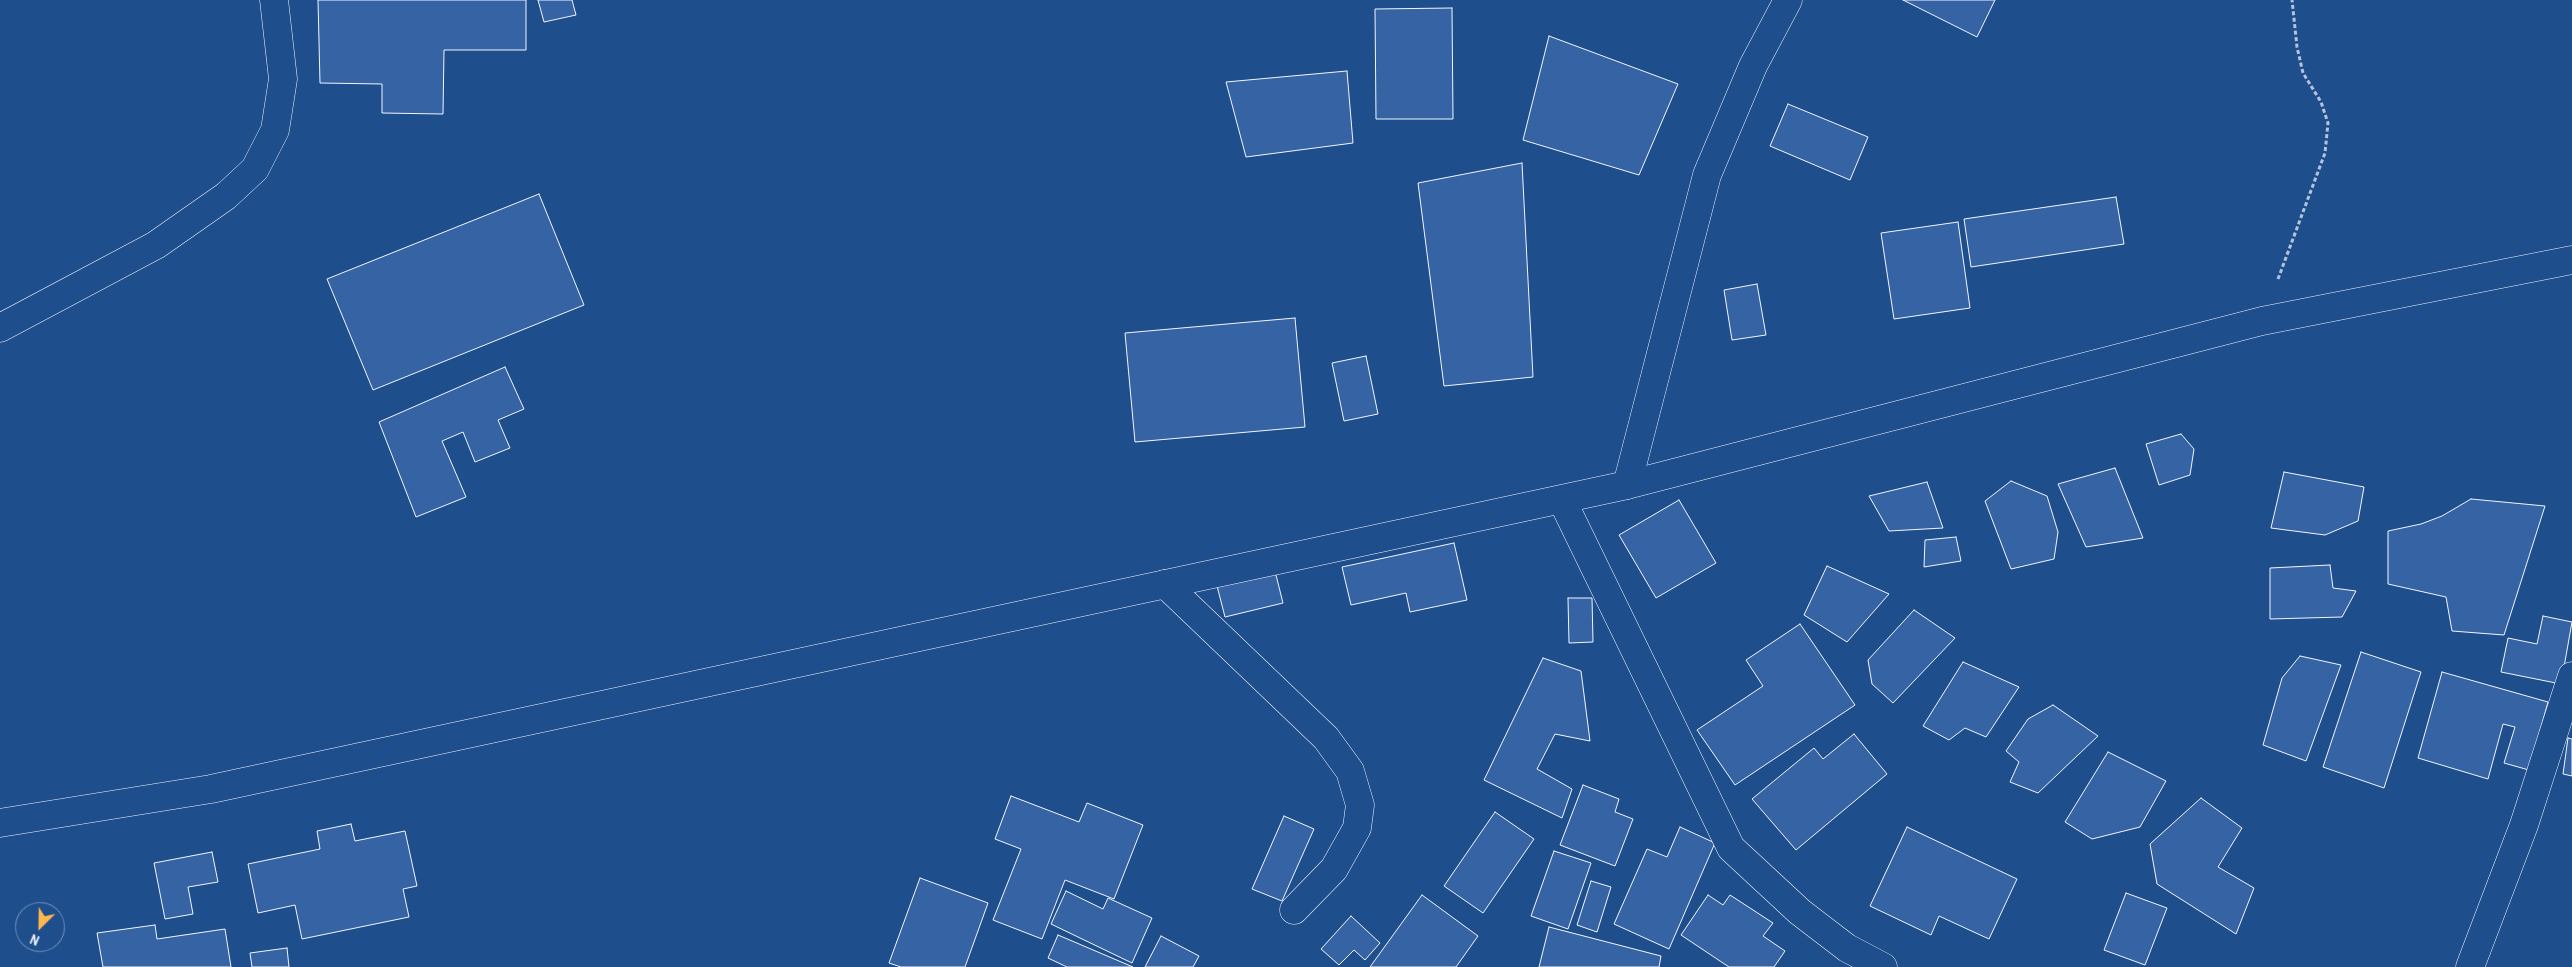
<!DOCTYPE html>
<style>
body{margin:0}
#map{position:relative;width:2572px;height:967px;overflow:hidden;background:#1f4e8c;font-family:"Archivo Narrow",sans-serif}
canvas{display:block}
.north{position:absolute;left:15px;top:902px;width:50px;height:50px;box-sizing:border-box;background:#1f4e8c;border:1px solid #7391ba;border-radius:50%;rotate:203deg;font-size:14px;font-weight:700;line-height:20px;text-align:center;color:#f2f6ff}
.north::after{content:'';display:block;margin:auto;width:18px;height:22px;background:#ffb74d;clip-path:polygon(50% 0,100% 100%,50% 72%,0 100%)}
</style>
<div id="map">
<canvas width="2572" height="967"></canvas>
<div class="north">N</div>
</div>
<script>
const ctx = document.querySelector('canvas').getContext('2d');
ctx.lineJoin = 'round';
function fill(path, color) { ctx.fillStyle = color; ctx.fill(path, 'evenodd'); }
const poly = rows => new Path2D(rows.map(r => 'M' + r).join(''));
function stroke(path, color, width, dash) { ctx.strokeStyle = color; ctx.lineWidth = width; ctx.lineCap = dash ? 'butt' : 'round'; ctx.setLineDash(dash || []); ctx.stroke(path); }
const building = poly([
 [318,0,526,0,526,50,444,50,443,114,382,113,382,84,320,83,318,0],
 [538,0,572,0,576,15,544,22,538,0],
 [1903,0,1995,0,1977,37,1903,0],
 [1452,8,1453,119,1376,119,1375,9,1452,8],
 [1549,36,1678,84,1639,175,1523,140,1549,36],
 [1347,71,1353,143,1246,157,1226,82,1347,71],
 [1788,104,1868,137,1850,180,1770,146,1788,104],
 [1522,163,1533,377,1444,386,1418,183,1522,163],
 [539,194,584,305,373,390,327,279,539,194],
 [2116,197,2124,244,1971,267,1964,219,2116,197],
 [1958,222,1970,308,1894,319,1881,233,1958,222],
 [1757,284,1766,335,1732,340,1724,290,1757,284],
 [1295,318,1305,427,1135,442,1125,333,1295,318],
 [1366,356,1378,414,1344,421,1332,363,1366,356],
 [505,367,524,409,498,420,510,448,475,462,463,432,442,441,466,497,416,517,379,422,505,367],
 [2181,434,2194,449,2190,475,2159,485,2146,444,2181,434],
 [2115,468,2143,538,2086,547,2058,484,2115,468],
 [2284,472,2364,487,2358,521,2325,535,2271,528,2284,472],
 [2011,481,2047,496,2058,532,2054,559,2011,569,1985,501,2011,481],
 [1927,482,1943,528,1889,531,1869,496,1927,482],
 [2471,499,2545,506,2504,635,2452,631,2446,597,2388,584,2388,531,2421,524,2442,516,2471,499],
 [1679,500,1716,563,1656,598,1619,535,1679,500],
 [1956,537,1961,561,1924,567,1925,540,1956,537],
 [1454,543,1467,600,1410,612,1406,593,1351,605,1342,567,1454,543],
 [2330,565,2333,588,2356,591,2342,617,2270,619,2270,568,2330,565],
 [1827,566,1889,594,1847,642,1804,615,1827,566],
 [1275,571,1283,603,1225,617,1217,586,1275,571],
 [1568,598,1592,598,1593,642,1569,643,1568,598],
 [1914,610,1955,638,1893,703,1872,684,1868,660,1914,610],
 [2543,616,2572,622,2561,684,2501,672,2508,638,2537,644,2543,616],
 [1800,624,1855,705,1735,785,1697,730,1763,686,1746,660,1800,624],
 [2361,652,2421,672,2384,788,2323,767,2361,652],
 [2300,656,2341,665,2306,761,2263,745,2282,678,2300,656],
 [1543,658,1581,671,1590,741,1555,734,1537,769,1572,789,1562,818,1484,780,1543,658],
 [1963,662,2019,687,1986,737,1965,728,1949,740,1923,726,1963,662],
 [2442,672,2548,702,2529,770,2504,763,2515,727,2503,724,2488,779,2418,758,2442,672],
 [2053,705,2098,736,2038,793,2010,782,2019,762,2006,751,2028,719,2053,705],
 [1854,734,1887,774,1796,850,1752,799,1814,748,1823,759,1854,734],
 [2568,738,2572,739,2572,776,2563,774,2568,738],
 [2108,752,2166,781,2140,827,2092,839,2065,822,2108,752],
 [1583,785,1619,799,1615,812,1633,819,1615,866,1560,845,1583,785],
 [1011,796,1079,822,1087,803,1143,825,1114,899,1065,880,1042,939,993,920,1021,849,995,839,1011,796],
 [2201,798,2242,828,2218,867,2254,888,2236,934,2157,884,2150,844,2201,798],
 [1495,812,1534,839,1483,913,1444,886,1495,812],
 [1284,816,1314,829,1282,901,1252,889,1284,816],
 [351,824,355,841,405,831,417,886,403,889,409,917,302,939,295,905,258,913,248,864,320,849,317,831,351,824],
 [1680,827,1715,843,1669,949,1614,924,1647,849,1667,857,1680,827],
 [1907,827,2017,879,1989,939,1939,916,1931,935,1870,906,1907,827],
 [1554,851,1591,863,1568,929,1531,916,1554,851],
 [212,852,218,882,188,887,193,914,165,919,154,863,212,852],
 [920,878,988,903,965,967,901,967,889,963,920,878],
 [1591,881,1611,887,1597,932,1577,925,1591,881],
 [1066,891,1103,909,1108,898,1152,918,1132,963,1051,924,1066,891],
 [2126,893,2167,908,2145,965,2104,950,2126,893],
 [1422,895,1478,936,1456,967,1370,967,1422,895],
 [1708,895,1723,905,1730,895,1773,923,1763,936,1785,951,1774,967,1729,967,1681,935,1708,895],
 [1351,916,1380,943,1365,960,1354,950,1339,965,1321,949,1351,916],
 [155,925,157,939,225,929,231,967,103,967,97,933,155,925],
 [1549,927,1661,956,1659,967,1539,967,1549,927],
 [1058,935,1133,967,1067,967,1048,958,1058,935],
 [1161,936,1199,956,1193,967,1145,967,1161,936],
 [287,948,289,967,252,967,250,953,287,948]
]);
const path = poly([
 [2278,279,2325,153,2328,123,2321,102,2303,73,2297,47,2292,0]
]);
const minor = poly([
 [0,328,156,245,226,196,255,169,275,130,283,79,274,0],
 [1627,485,1707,175,1753,66,1788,0],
 [1562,500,1731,848,1800,912,1847,948,1883,967],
 [1165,584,1326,738,1350,771,1360,805,1357,828,1334,869,1294,910],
 [2470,967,2524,825,2572,676]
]);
const tertiary = poly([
 [0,823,211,789,1627,485,2262,321,2572,260]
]);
fill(building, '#3563a3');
stroke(building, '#f2f6ff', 1);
stroke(minor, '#f2f6ff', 29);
stroke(tertiary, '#f2f6ff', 29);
stroke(path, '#b3c4dc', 3, [4, 2.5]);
stroke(minor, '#1f4e8c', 28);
stroke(tertiary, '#1f4e8c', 28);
</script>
